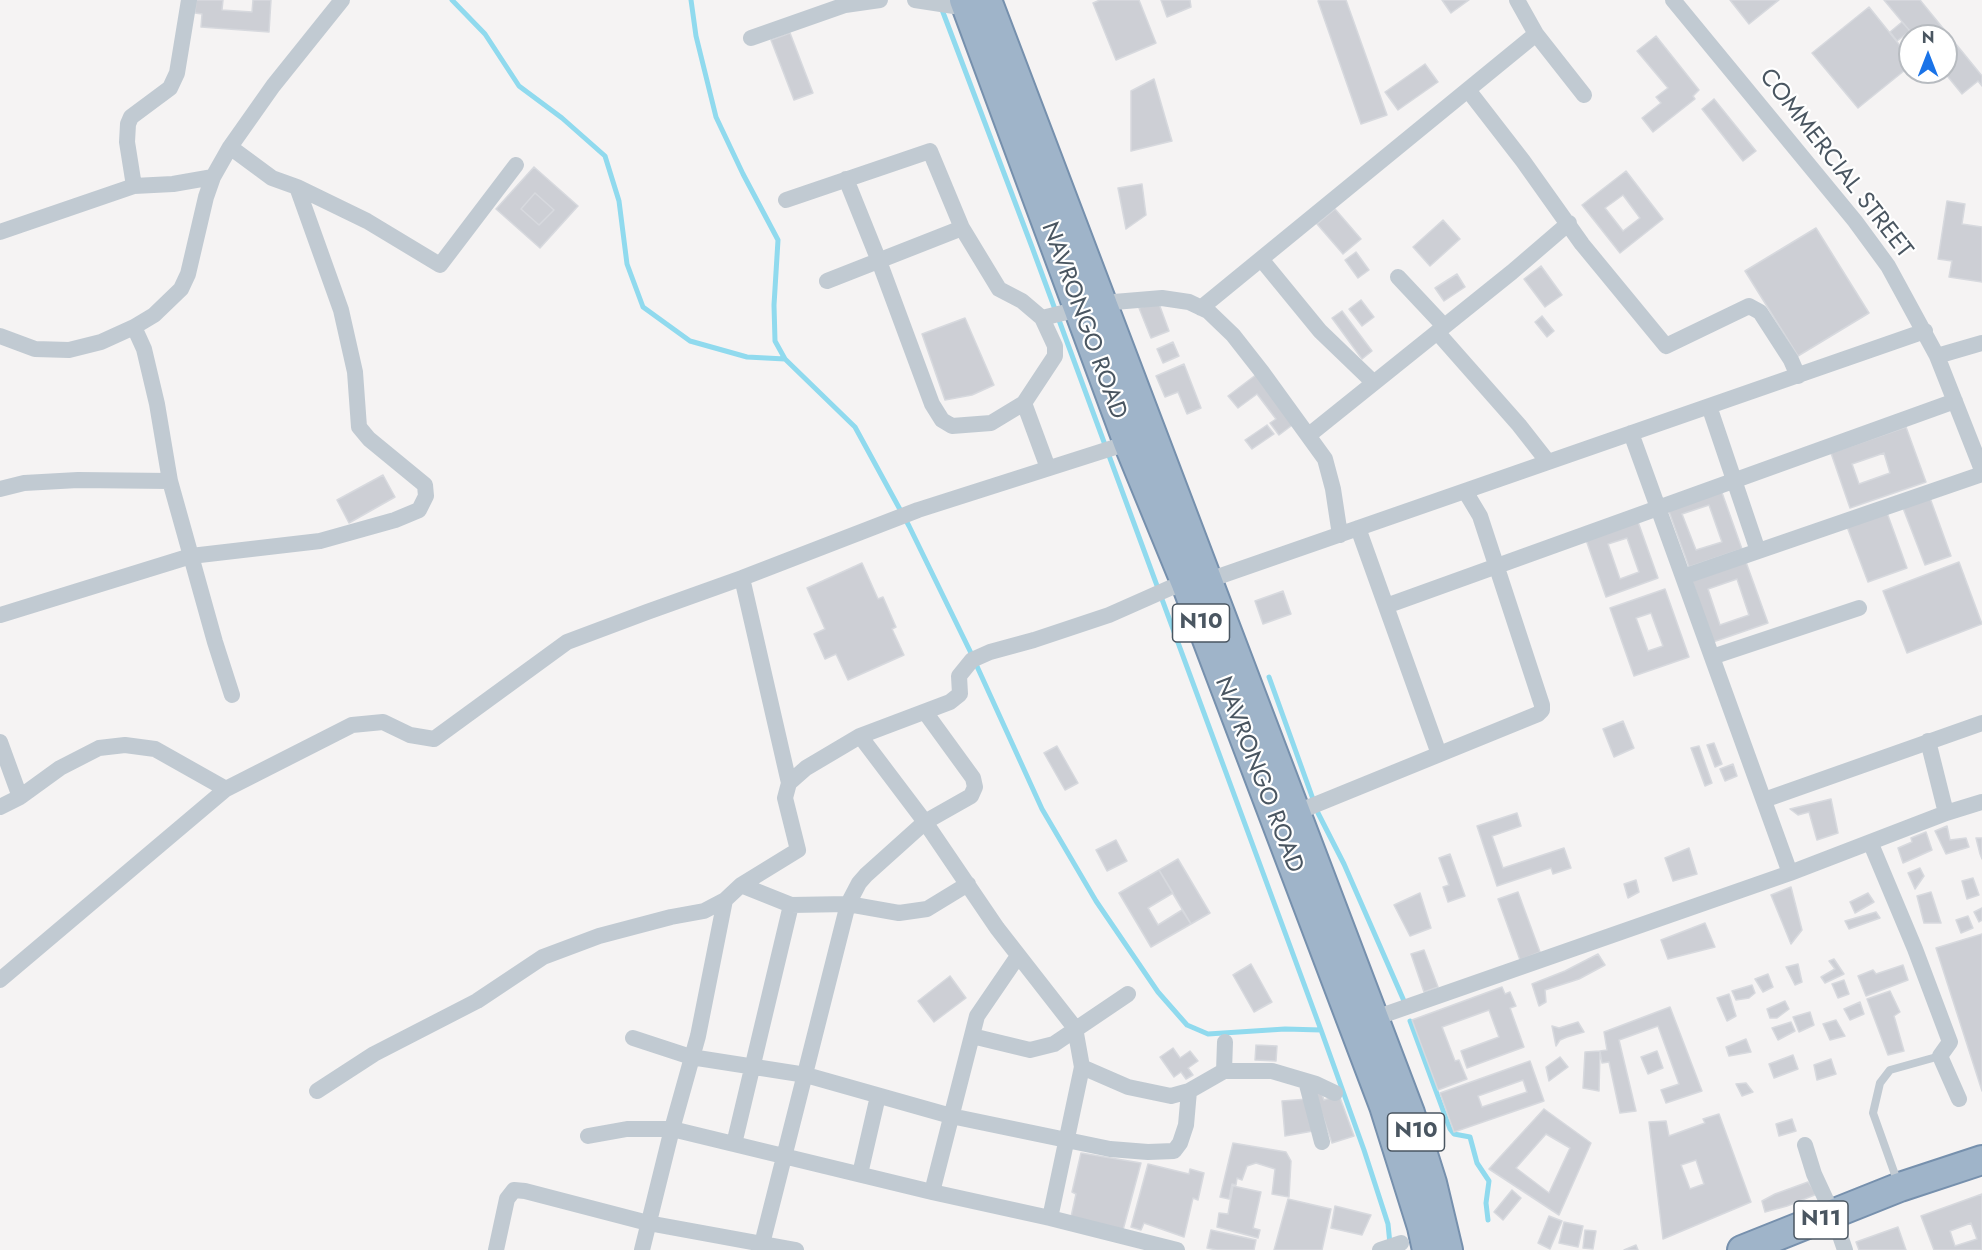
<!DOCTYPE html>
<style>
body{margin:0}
#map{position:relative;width:1982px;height:1250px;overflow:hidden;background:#f5f3f3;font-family:Jost,sans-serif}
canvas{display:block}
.north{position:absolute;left:1898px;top:24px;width:60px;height:60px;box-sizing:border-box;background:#fff;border:2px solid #b7bbc0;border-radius:50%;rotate:0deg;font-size:16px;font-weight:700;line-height:24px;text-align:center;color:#4a5661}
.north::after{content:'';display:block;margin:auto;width:21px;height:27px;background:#1a73e8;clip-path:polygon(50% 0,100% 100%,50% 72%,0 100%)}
</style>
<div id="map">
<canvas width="1982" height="1250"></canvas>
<div class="north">N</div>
</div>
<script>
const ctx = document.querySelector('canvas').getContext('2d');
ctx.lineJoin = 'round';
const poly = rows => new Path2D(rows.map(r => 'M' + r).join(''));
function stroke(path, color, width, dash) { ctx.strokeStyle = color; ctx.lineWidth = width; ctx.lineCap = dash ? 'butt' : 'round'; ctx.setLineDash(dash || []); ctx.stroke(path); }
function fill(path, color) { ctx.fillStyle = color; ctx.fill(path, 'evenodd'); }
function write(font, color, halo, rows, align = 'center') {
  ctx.font = font + ' Jost,sans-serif'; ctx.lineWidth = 4.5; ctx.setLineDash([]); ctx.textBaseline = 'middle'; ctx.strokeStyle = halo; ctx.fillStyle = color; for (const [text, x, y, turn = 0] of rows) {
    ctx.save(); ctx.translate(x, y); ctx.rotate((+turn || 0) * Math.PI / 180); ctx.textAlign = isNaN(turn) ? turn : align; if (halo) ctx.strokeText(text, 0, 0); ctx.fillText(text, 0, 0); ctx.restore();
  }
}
const stream = poly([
 [452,0,485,34,519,86,562,118,605,156,619,201,627,264,643,307,690,341,747,357,785,359],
 [691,0,696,36,716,117,743,174,778,240,774,305,775,341,785,359,855,427,909,526,970,651,1042,809,1096,901,1158,992,1187,1025,1208,1034,1285,1029,1321,1030],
 [941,7,1032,247,1321,1030,1364,1150,1388,1224,1390,1244],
 [1269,677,1318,813,1344,864,1404,1001],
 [1410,1021,1450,1129,1454,1134,1470,1137,1477,1163,1489,1181,1486,1203,1488,1220]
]);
const building = poly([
 [196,0,223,0,222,10,252,12,253,0,271,0,269,32,201,27,202,14,195,13,196,0],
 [1100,0,1139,0,1156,43,1116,60,1093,3,1100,0],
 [1161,0,1190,0,1191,7,1167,17,1161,0],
 [1320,0,1346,0,1387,115,1361,124,1318,1,1320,0],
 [1442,0,1469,0,1451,13,1442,0],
 [1730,0,1779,0,1749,24,1730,0],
 [1884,0,1920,0,1982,76,1982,86,1978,81,1962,94,1944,72,1946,72,1946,36,1914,36,1884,0],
 [1869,7,1910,58,1910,66,1858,108,1812,53,1869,7],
 [1902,22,1910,31,1897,41,1890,32,1902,22],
 [790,33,813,93,794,100,771,40,790,33],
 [1656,36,1699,90,1693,96,1695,99,1653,132,1642,118,1661,103,1656,97,1668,88,1637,51,1656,36],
 [1425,64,1438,82,1398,110,1385,92,1425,64],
 [1154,79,1172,141,1131,151,1131,91,1154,79],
 [1714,99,1756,151,1743,161,1702,109,1714,99],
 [534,167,578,206,540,248,496,209,534,167],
 [535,193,554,210,539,225,521,209,535,193],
 [1626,171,1663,219,1620,253,1582,205,1626,171],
 [1623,195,1640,218,1623,231,1605,208,1623,195],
 [1142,184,1146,215,1126,229,1118,188,1142,184],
 [535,193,554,210,539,225,521,209,535,193],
 [1947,201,1965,204,1962,224,1982,227,1982,282,1949,277,1952,261,1938,259,1947,201],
 [1335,209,1361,239,1343,254,1317,224,1335,209],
 [1443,220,1460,239,1430,266,1413,247,1443,220],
 [1816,228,1869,313,1798,356,1745,271,1816,228],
 [1356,252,1369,270,1358,278,1345,260,1356,252],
 [1541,266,1562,295,1545,307,1524,279,1541,266],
 [1457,274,1465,287,1444,301,1435,288,1457,274],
 [1361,300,1374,317,1362,326,1349,309,1361,300],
 [1158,301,1169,331,1151,338,1139,308,1158,301],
 [1342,311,1372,351,1362,359,1332,318,1342,311],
 [1542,316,1554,331,1547,337,1535,322,1542,316],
 [965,318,994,385,972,395,945,400,922,334,965,318],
 [1173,342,1179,356,1163,363,1157,349,1173,342],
 [1184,364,1201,408,1187,414,1178,392,1165,397,1156,376,1184,364],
 [1257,374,1295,423,1279,435,1270,423,1276,419,1257,394,1238,408,1228,396,1257,374],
 [1267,425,1274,434,1252,449,1245,440,1267,425],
 [1906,427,1926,482,1850,508,1831,453,1906,427],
 [1884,453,1890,473,1859,484,1852,464,1884,453],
 [383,475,395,497,349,523,337,500,383,475],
 [1720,487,1742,549,1689,567,1667,506,1720,487],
 [1709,505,1722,542,1696,550,1682,514,1709,505],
 [1930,498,1951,556,1925,565,1903,508,1930,498],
 [1886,510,1907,568,1868,582,1846,524,1886,510],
 [1637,519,1658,578,1606,597,1585,537,1637,519],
 [1627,538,1639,572,1620,579,1608,544,1627,538],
 [1746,562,1768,623,1713,642,1692,581,1746,562],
 [1737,579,1749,615,1720,625,1708,589,1737,579],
 [1959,562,1982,624,1907,653,1883,591,1959,562],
 [862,563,878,599,883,597,896,627,892,629,904,655,848,680,836,654,825,659,814,634,825,629,807,588,862,563],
 [1665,589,1689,657,1634,676,1610,608,1665,589],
 [1651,613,1663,646,1648,651,1636,618,1651,613],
 [1283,591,1291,614,1263,624,1255,601,1283,591],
 [1623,721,1634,748,1614,757,1603,729,1623,721],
 [1714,743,1722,764,1715,767,1707,745,1714,743],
 [1057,746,1078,783,1065,790,1044,753,1057,746],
 [1699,746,1712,783,1705,786,1691,748,1699,746],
 [1733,764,1737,776,1725,781,1720,769,1733,764],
 [1831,799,1838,833,1817,840,1809,812,1798,815,1790,809,1831,799],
 [1517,813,1521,826,1492,836,1503,868,1564,848,1571,868,1553,874,1551,868,1497,886,1477,826,1517,813],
 [1947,826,1950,840,1966,838,1969,847,1946,854,1935,831,1947,826],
 [1926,832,1932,850,1903,863,1898,848,1912,842,1911,838,1926,832],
 [1976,838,1982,838,1982,859,1980,854,1976,838],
 [1116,840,1127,861,1107,871,1096,850,1116,840],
 [1689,848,1697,874,1673,881,1665,858,1689,848],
 [1450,854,1465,896,1448,902,1443,887,1449,885,1439,858,1450,854],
 [1178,859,1210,913,1191,924,1159,870,1178,859],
 [1920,868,1924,876,1915,889,1908,873,1920,868],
 [1159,870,1173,893,1148,908,1158,925,1182,910,1191,924,1151,947,1119,893,1159,870],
 [1973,878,1979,895,1967,899,1962,881,1973,878],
 [1636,880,1639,892,1628,898,1624,884,1636,880],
 [1791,887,1802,930,1791,944,1771,895,1791,887],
 [1518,892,1540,952,1520,960,1498,899,1518,892],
 [1931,892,1941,923,1924,923,1917,896,1931,892],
 [1420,893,1431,928,1410,936,1394,905,1420,893],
 [1868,893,1874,902,1855,913,1850,902,1868,893],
 [1982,908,1982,920,1979,922,1974,912,1982,908],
 [1876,912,1880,918,1849,929,1845,921,1876,912],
 [1968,916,1973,928,1961,933,1956,920,1968,916],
 [1705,923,1715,947,1668,959,1661,940,1705,923],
 [1982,934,1982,1091,1936,948,1982,934],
 [1424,950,1438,987,1424,992,1411,954,1424,950],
 [1598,954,1605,965,1579,979,1545,990,1546,1002,1539,1006,1532,984,1565,971,1598,954],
 [1834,959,1844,974,1825,983,1821,977,1835,969,1829,961,1834,959],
 [1251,964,1272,1002,1254,1012,1233,975,1251,964],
 [1798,964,1802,982,1795,985,1786,967,1798,964],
 [1903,965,1908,980,1866,996,1858,976,1873,970,1876,974,1903,965],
 [1768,974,1773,987,1763,992,1755,979,1768,974],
 [950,976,966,998,934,1022,918,1001,950,976],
 [1844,980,1849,994,1838,998,1832,984,1844,980],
 [1752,985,1755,993,1749,998,1736,1000,1732,991,1752,985],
 [1502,987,1505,994,1510,992,1516,1006,1510,1008,1524,1047,1467,1068,1461,1051,1499,1037,1489,1010,1442,1027,1455,1061,1459,1060,1467,1079,1438,1090,1412,1020,1502,987],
 [1890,991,1900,1012,1894,1016,1904,1051,1888,1055,1867,999,1890,991],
 [1729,994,1736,1016,1727,1021,1717,998,1729,994],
 [1785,1001,1789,1009,1777,1018,1770,1018,1767,1009,1785,1001],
 [1860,1002,1864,1014,1850,1020,1844,1009,1860,1002],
 [1670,1007,1702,1091,1666,1103,1661,1090,1679,1084,1658,1026,1619,1040,1636,1111,1620,1113,1609,1062,1602,1063,1600,1051,1607,1050,1604,1032,1670,1007],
 [1810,1012,1814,1025,1799,1032,1793,1017,1810,1012],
 [1836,1020,1845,1036,1830,1040,1823,1024,1836,1020],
 [1578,1022,1584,1032,1567,1037,1560,1040,1556,1046,1552,1026,1559,1028,1578,1022],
 [1791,1022,1795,1031,1778,1040,1772,1028,1791,1022],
 [1746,1039,1751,1052,1729,1056,1726,1047,1746,1039],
 [1256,1045,1277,1046,1276,1061,1255,1060,1256,1045],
 [1173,1048,1180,1058,1190,1051,1198,1061,1188,1068,1193,1075,1186,1079,1181,1072,1174,1077,1160,1057,1173,1048],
 [1600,1051,1599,1091,1583,1088,1585,1052,1600,1051],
 [1657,1051,1663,1068,1648,1074,1641,1057,1657,1051],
 [1793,1055,1798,1069,1774,1078,1769,1064,1793,1055],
 [1560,1057,1568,1067,1549,1081,1546,1067,1560,1057],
 [1831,1059,1836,1074,1817,1080,1814,1065,1831,1059],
 [1530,1061,1544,1101,1454,1132,1440,1093,1530,1061],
 [1523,1080,1527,1092,1482,1107,1478,1096,1523,1080],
 [1746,1083,1753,1092,1742,1096,1736,1084,1746,1083],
 [1320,1089,1324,1100,1339,1095,1354,1136,1332,1143,1319,1105,1311,1092,1320,1089],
 [1308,1099,1313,1131,1285,1136,1282,1101,1308,1099],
 [1544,1109,1591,1143,1559,1215,1489,1169,1544,1109],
 [1546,1134,1570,1148,1549,1193,1516,1168,1546,1134],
 [1719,1114,1751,1202,1663,1239,1649,1122,1666,1121,1669,1136,1705,1123,1703,1119,1719,1114],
 [1696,1160,1704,1184,1690,1189,1681,1165,1696,1160],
 [1792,1119,1796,1131,1779,1136,1776,1124,1792,1119],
 [1233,1143,1286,1152,1291,1161,1289,1197,1272,1194,1275,1169,1256,1163,1247,1166,1242,1180,1237,1178,1236,1185,1232,1184,1229,1199,1220,1197,1233,1143],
 [1081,1153,1141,1163,1123,1230,1071,1217,1076,1194,1072,1192,1081,1153],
 [1148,1164,1189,1174,1190,1169,1204,1173,1198,1200,1193,1198,1184,1237,1144,1223,1141,1230,1131,1227,1148,1164],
 [1808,1182,1817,1194,1787,1206,1765,1212,1762,1201,1775,1194,1808,1182],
 [1233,1186,1261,1192,1253,1228,1260,1230,1258,1238,1217,1227,1219,1213,1228,1214,1233,1186],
 [1512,1190,1521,1198,1503,1220,1494,1212,1512,1190],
 [1982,1194,1982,1250,1934,1250,1921,1216,1982,1194],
 [1971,1223,1977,1239,1955,1246,1950,1231,1971,1223],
 [1288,1199,1331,1209,1322,1250,1274,1250,1288,1199],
 [1335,1206,1371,1215,1362,1235,1331,1228,1335,1206],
 [1549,1216,1562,1221,1550,1249,1538,1243,1549,1216],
 [1564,1222,1583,1226,1578,1247,1559,1243,1564,1222],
 [1898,1227,1906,1250,1859,1250,1856,1242,1898,1227],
 [1211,1230,1256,1240,1254,1250,1217,1250,1207,1248,1211,1230],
 [1585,1230,1596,1231,1593,1249,1583,1248,1585,1230],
 [1636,1245,1638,1250,1624,1250,1636,1245]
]);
const service = poly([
 [1898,1183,1873,1113,1880,1083,1890,1070,1940,1056]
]);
const minor = poly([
 [915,0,954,6,965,5],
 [1517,0,1536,34,1584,95],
 [1673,0,1855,221,1888,266,1937,356,1982,470],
 [751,38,845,5,880,0],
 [1468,90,1523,161,1582,244,1666,346,1749,306,1760,312,1791,360,1798,376],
 [230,147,272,178,297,187,367,221,440,265,516,165],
 [846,179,879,261,932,404,942,420,952,426,991,423,1024,403,1055,356,1055,346,1042,318],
 [134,186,127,142,128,124,131,117,170,88,177,73,189,0],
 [786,200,930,151,962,228,999,289,1022,301,1042,318,1079,309],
 [0,232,134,186,173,184,213,177],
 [1261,259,1320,331,1373,382],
 [1398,277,1444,326],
 [827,281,962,228],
 [1102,303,1162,298,1189,302,1208,311,1233,335,1262,372,1325,459,1333,489,1340,535],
 [1201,308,1536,34],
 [1437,332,1519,425,1548,462],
 [0,336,35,349,69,350,101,342,134,327],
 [1937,356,1982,343],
 [1024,403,1048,468],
 [1709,406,1758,551],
 [1631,433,1790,873],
 [1309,435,1512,272,1569,223],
 [0,489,24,483,78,480,170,481],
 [1358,528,1439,754],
 [1683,577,1982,474],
 [742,578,789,783],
 [1386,606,1955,401],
 [0,615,191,556,320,541,395,520,419,510,426,496,425,485,369,439,359,427,355,372,341,310,297,187],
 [1712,657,1859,608],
 [232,695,215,642,170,481,157,404,144,349,134,327,154,315,181,289,188,274,206,197,213,177,230,147,273,86,342,0],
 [860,736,925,822,997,928,1075,1028,1082,1067,1050,1218],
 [1928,741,1946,813],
 [0,742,20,797],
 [1764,800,1982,723],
 [0,807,20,797,60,768,99,748,125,745,155,749,226,789],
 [1295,813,1538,714,1542,710,1542,705,1480,516,1465,491],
 [1871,844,1915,949,1950,1042,1940,1056,1959,1099],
 [791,905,848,904,899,913,927,909,968,884],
 [0,980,226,789,352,725,383,722,410,735,434,739,567,642,647,612,742,578,918,510,1128,443],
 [1375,1018,1790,873,1946,813,1982,802],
 [972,1036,1030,1050,1054,1044,1128,994],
 [633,1038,691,1057,806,1075,951,1116,1110,1149,1148,1152,1174,1151,1180,1143,1186,1125,1189,1091],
 [1082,1067,1128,1087,1171,1096,1189,1091,1224,1071,1272,1071,1316,1084,1335,1093],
 [1224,1071,1225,1042],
 [1306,1081,1322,1142],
 [317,1091,374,1054,477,1001,543,957,599,936,671,917,704,911,725,900,741,885,798,850,785,798,789,783,806,768,860,736,950,702,960,694,959,676,972,660,990,652,1034,640,1109,615,1170,588,1206,581,1925,331],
 [588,1136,627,1129,672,1129,932,1192,1050,1218,1177,1250],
 [734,1144,791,905,741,885],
 [1805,1145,1814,1174,1833,1215,1845,1250],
 [860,1174,878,1096],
 [932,1192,977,1016,1018,956],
 [762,1244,848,904,859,883,866,875,925,822,971,796,975,787,973,778,925,712],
 [496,1250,507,1199,514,1190,525,1191,648,1223,796,1250],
 [642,1250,672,1129,698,1036,725,900],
 [1380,1250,1401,1243]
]);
const trunk = poly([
 [964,0,1128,443,1186,584,1384,1106,1422,1227,1427,1250],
 [987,0,1410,1113,1432,1183,1448,1250],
 [1742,1250,1900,1187,1982,1160]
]);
const shields = [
 [1201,623,57],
 [1416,1132,57],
 [1821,1220,54]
];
const shieldNames = [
 ["N10",1201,623],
 ["N10",1416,1132],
 ["N11",1821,1220]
];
const streetNames = [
 ["COMMERCIAL STREET",1835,164,52],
 ["NAVRONGO ROAD",1083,321,70],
 ["NAVRONGO ROAD",1258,775,69]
];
stroke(stream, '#90daee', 5);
fill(building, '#cdcfd5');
stroke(building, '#d7d9de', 1.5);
stroke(trunk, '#7690ad', 32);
stroke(service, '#c1cad2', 8);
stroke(minor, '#c1cad2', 16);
stroke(trunk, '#9fb4c9', 28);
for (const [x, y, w] of shields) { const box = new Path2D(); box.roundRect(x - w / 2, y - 19, w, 38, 4.5); ctx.fillStyle = '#fff'; ctx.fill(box); stroke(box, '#4a5661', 1.5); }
write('bold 22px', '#4a5661', null, shieldNames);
write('24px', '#4a5661', '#fff', streetNames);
</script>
